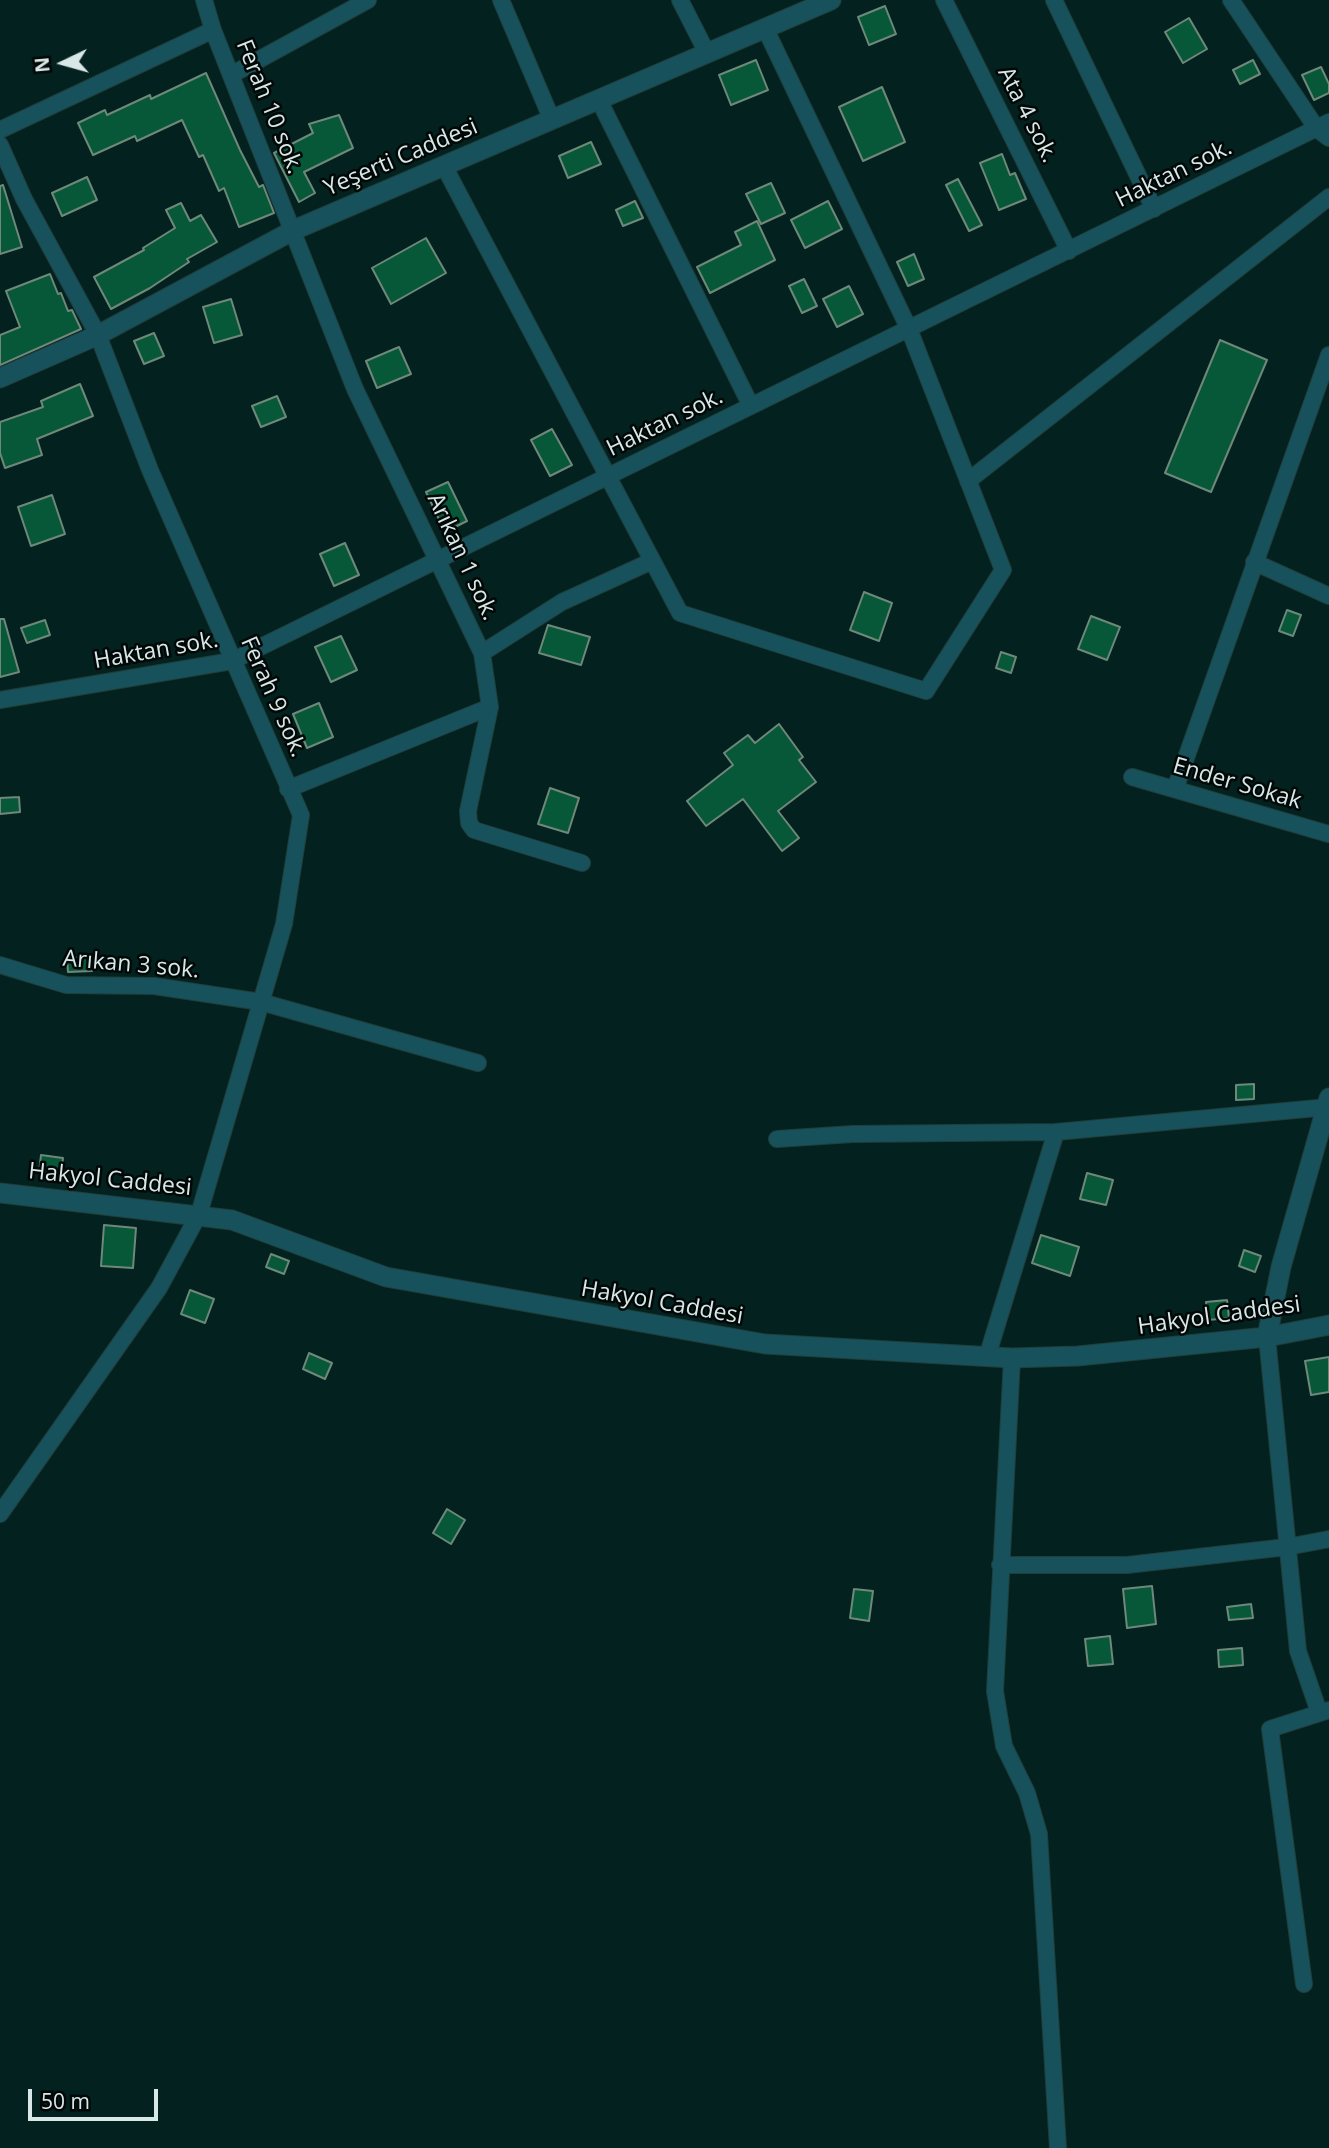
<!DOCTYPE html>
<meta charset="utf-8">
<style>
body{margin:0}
#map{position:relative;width:1329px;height:2148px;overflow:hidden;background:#03211e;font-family:"Open Sans",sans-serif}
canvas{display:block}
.north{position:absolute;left:28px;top:28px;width:70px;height:70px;-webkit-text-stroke:5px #010807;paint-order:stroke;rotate:265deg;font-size:19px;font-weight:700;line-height:28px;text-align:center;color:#d8e8e6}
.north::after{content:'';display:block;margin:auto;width:24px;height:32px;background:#d8e8e6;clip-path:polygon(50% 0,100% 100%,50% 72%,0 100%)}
.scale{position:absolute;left:28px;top:2089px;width:130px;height:32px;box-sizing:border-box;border:4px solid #d8e8e6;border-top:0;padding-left:9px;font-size:21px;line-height:24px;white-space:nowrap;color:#d8e8e6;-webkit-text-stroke:5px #010807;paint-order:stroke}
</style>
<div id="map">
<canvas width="1329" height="2148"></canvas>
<div class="north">N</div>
<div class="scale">50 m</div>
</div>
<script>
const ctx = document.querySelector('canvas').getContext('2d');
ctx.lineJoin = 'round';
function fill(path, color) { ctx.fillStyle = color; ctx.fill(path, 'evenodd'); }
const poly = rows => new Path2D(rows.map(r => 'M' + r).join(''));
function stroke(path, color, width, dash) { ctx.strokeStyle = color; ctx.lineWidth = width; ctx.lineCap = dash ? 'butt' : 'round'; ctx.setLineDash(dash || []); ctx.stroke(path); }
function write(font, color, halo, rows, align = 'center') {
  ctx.font = font + ' "Open Sans",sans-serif'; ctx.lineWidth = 5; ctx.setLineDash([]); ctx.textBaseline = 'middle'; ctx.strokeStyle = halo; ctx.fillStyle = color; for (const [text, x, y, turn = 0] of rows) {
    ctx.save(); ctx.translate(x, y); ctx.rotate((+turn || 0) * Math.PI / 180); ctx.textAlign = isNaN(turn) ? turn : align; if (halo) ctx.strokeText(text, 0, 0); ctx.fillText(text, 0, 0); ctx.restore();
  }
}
const building = poly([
 [885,6,896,34,869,45,858,17,885,6],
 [1189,18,1207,49,1183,63,1165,32,1189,18],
 [756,60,768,90,731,105,719,75,756,60],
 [1253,60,1260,74,1240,84,1233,70,1253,60],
 [1321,67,1329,84,1329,93,1314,100,1302,75,1321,67],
 [206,73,240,150,259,187,263,185,274,213,239,227,224,188,219,191,203,155,199,157,182,120,137,141,135,136,93,155,78,123,105,110,107,115,150,95,151,99,206,73],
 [882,87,905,142,863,161,839,107,882,87],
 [339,115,353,148,304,172,315,193,299,202,274,153,313,133,309,124,339,115],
 [591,142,601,164,568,178,559,156,591,142],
 [1002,154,1010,175,1015,173,1026,199,999,210,980,163,1002,154],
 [87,177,97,200,62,216,52,193,87,177],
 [958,179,982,225,969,231,946,185,958,179],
 [771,183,785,213,761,224,746,194,771,183],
 [3,185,22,247,0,254,0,186,3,185],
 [635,201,643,218,623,226,616,210,635,201],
 [828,201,842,229,805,248,791,220,828,201],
 [181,203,190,221,201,215,217,242,187,259,189,262,150,288,111,309,94,277,144,250,143,248,175,228,166,210,181,203],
 [757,221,775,260,710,293,697,267,741,245,735,232,757,221],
 [426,238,446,273,391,304,372,268,426,238],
 [914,254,924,279,908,286,897,262,914,254],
 [50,274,58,294,61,293,68,311,72,310,81,329,0,365,0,335,20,327,6,291,50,274],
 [804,279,817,306,802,313,789,286,804,279],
 [849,286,863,314,837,327,823,299,849,286],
 [231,299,242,335,214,343,203,307,231,299],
 [154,333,164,356,144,364,134,341,154,333],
 [1220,340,1267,360,1211,492,1165,473,1220,340],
 [399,347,411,374,377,388,366,361,399,347],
 [80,384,93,416,37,439,42,455,5,468,0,453,0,422,43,407,41,401,80,384],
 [277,396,286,417,261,427,252,406,277,396],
 [552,429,572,465,550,476,531,440,552,429],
 [448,482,467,521,445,532,426,492,448,482],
 [52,495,65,534,31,546,18,507,52,495],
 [345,543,359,575,334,586,320,554,345,543],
 [864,592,892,603,879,641,850,630,864,592],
 [1287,610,1301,615,1293,636,1279,631,1287,610],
 [1091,616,1120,627,1107,660,1078,649,1091,616],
 [0,619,4,619,19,672,0,677,0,619],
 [45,620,50,635,27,643,21,628,45,620],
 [548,625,590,637,581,665,539,653,548,625],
 [341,636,357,670,331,682,315,647,341,636],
 [1001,652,1016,657,1011,673,996,668,1001,652],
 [319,703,333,737,307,748,293,714,319,703],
 [779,724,803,757,799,760,816,782,778,811,799,838,782,851,743,799,706,826,687,801,733,765,724,753,748,735,755,743,779,724],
 [550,788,579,798,568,833,538,824,550,788],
 [19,797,20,812,0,814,0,798,19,797],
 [91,957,92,971,68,972,67,958,91,957],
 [1254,1084,1254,1099,1236,1100,1236,1085,1254,1084],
 [41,1155,63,1158,61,1176,39,1173,41,1155],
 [1087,1173,1113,1180,1106,1205,1080,1199,1087,1173],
 [104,1225,136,1228,133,1268,101,1266,104,1225],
 [1041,1235,1079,1247,1070,1276,1032,1263,1041,1235],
 [1244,1250,1261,1256,1255,1272,1239,1266,1244,1250],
 [271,1254,289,1261,284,1274,266,1267,271,1254],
 [190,1290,214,1299,205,1323,181,1314,190,1290],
 [1227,1300,1229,1318,1208,1320,1206,1302,1227,1300],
 [309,1353,332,1363,325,1379,303,1369,309,1353],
 [1329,1357,1329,1392,1311,1395,1305,1361,1329,1357],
 [447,1509,465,1520,451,1544,433,1533,447,1509],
 [1152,1586,1156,1624,1127,1628,1123,1589,1152,1586],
 [854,1589,873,1591,869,1621,850,1618,854,1589],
 [1251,1604,1253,1618,1229,1620,1227,1607,1251,1604],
 [1110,1636,1113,1664,1088,1666,1085,1639,1110,1636],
 [1242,1648,1243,1665,1219,1667,1218,1650,1242,1648]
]);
const minor = poly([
 [204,0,213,30,355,389,482,653,490,707,288,789],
 [501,0,552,120],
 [680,0,707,53],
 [944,0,1069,251],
 [1054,0,1154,209],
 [1231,0,1317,129,1329,138],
 [231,75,368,0],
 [599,100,751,406],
 [0,130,213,30],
 [0,145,24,199,98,335,150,470,301,815,284,924,199,1214,159,1288,0,1514],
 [444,166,680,613,926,691,1003,570,909,329,765,28],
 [968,481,1329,197],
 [1254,562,1329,596],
 [482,653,562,602,652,561],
 [0,700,232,661,1329,122],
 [490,707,468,811,469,823,474,830,582,863],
 [1132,777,1329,834],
 [1175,789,1329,355],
 [0,965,66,985,154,986,261,1002,478,1063],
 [777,1139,853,1134,1056,1132],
 [1267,1337,1298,1651,1319,1712],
 [987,1357,1056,1132,1329,1107],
 [1012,1358,995,1691,1004,1746,1027,1793,1039,1834,1058,2148],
 [1000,1565,1127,1565,1287,1547,1329,1539],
 [1304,1984,1270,1729,1329,1710]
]);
const tertiary = poly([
 [0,378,98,335,294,230,831,0],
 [0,1193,232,1220,386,1277,765,1344,1012,1358,1078,1356,1267,1337,1329,1325],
 [1267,1337,1281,1267,1329,1098]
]);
const streetNames = [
 ["Ferah 10 sok.",269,107,68],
 ["Ata 4 sok.",1027,115,63],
 ["Yeşerti Caddesi",401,158,-23],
 ["Haktan sok.",1174,174,-26],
 ["Haktan sok.",665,423,-26],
 ["Arıkan 1 sok.",462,557,65],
 ["Haktan sok.",156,651,-10],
 ["Ferah 9 sok.",273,697,66],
 ["Ender Sokak",1237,784,16],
 ["Arıkan 3 sok.",131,965,5],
 ["Hakyol Caddesi",110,1180,6],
 ["Hakyol Caddesi",662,1303,10],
 ["Hakyol Caddesi",1219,1316,-8]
];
fill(building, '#075739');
stroke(building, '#6f887a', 2);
stroke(minor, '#213d3a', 18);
stroke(tertiary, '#213d3a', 21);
stroke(minor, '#17525c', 16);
stroke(tertiary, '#17525c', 19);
write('23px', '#d8e8e6', '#010807', streetNames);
</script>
